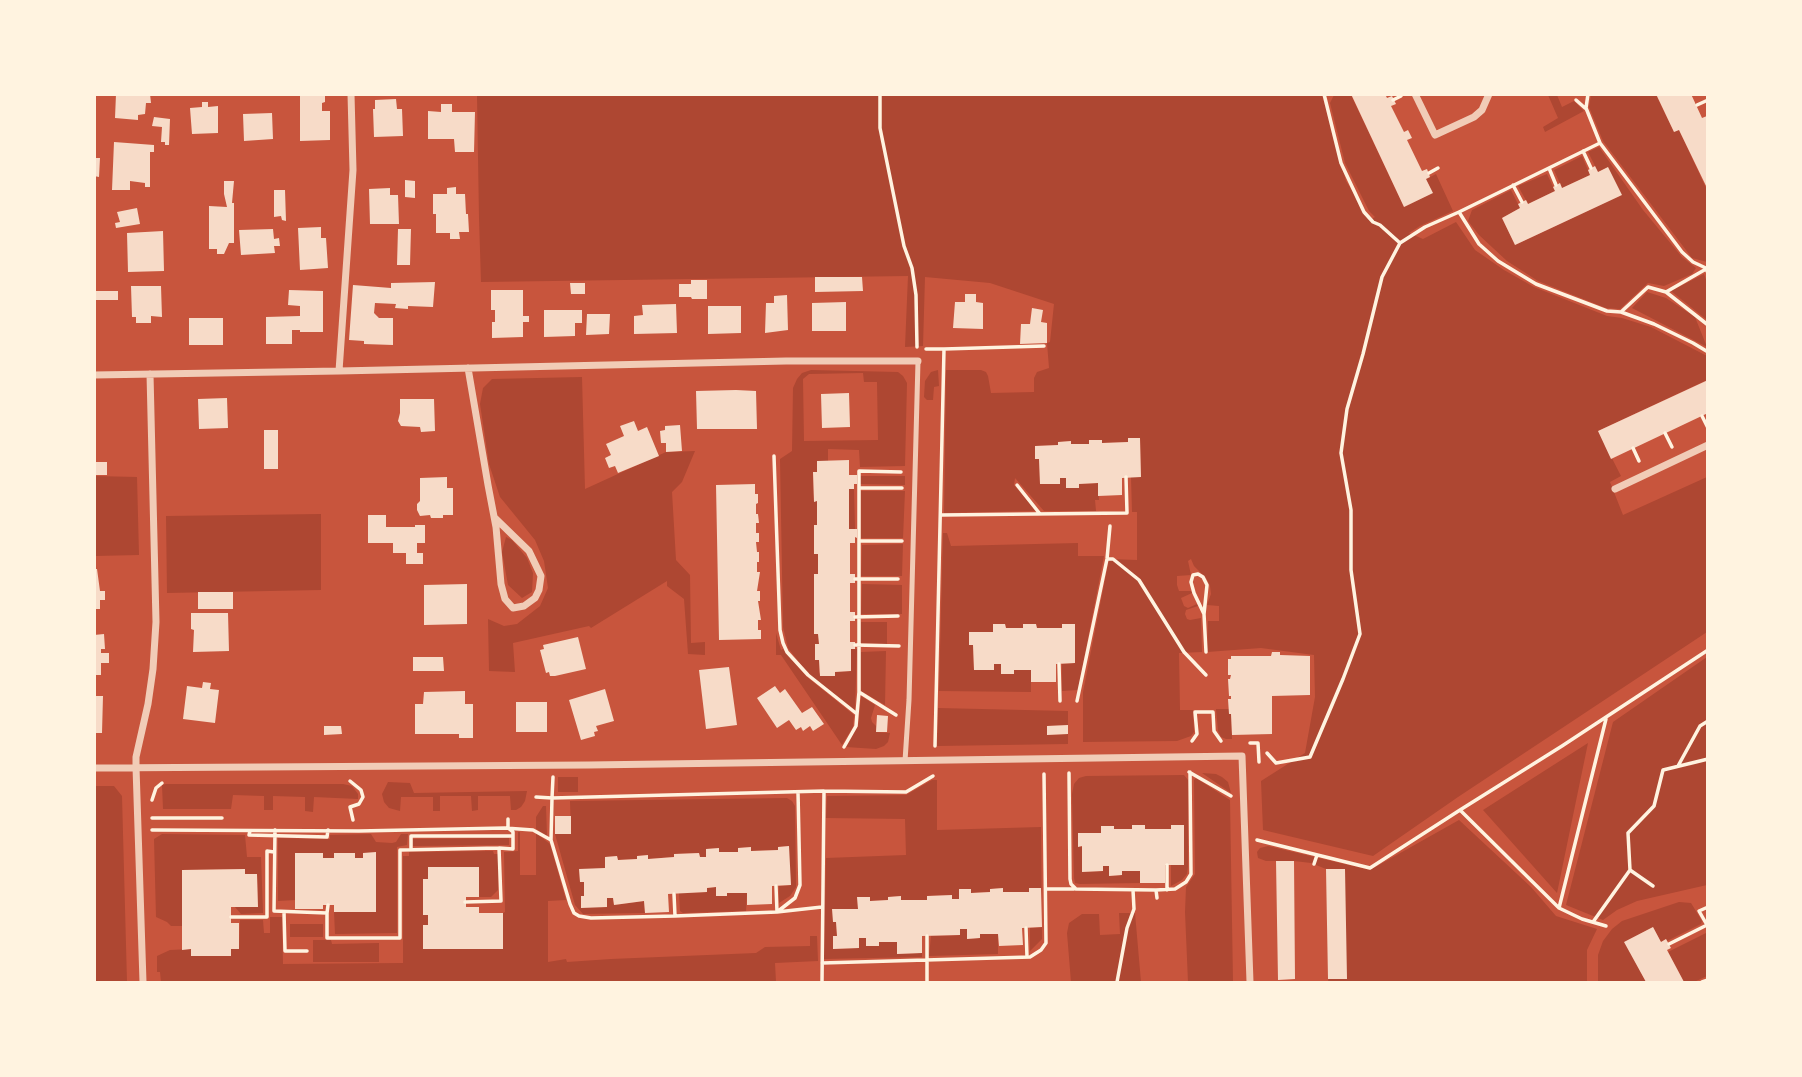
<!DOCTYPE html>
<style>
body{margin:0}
#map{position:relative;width:1802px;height:1077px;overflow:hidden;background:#c8553d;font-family:"Archivo Narrow",sans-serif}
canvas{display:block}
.frame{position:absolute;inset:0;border:96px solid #fff3e0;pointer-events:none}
</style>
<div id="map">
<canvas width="1802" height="1077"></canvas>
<div class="frame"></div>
</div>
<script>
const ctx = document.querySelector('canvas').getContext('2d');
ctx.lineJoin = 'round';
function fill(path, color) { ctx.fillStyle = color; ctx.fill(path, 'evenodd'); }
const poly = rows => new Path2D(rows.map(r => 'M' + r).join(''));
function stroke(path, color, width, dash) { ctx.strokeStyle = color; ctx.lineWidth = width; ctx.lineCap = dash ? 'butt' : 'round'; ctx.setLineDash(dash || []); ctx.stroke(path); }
const green = poly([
 [477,95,1322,95,1346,181,1370,220,1375,217,1369,211,1345,163,1330,103,1334,95,1351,95,1404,207,1432,193,1426,179,1436,174,1453,211,1420,226,1409,233,1423,239,1456,222,1475,250,1504,270,1534,287,1607,316,1622,318,1651,327,1707,356,1707,380,1598,431,1621,476,1610,482,1623,515,1707,477,1707,632,1458,797,1373,856,1263,830,1261,781,1305,753,1315,697,1314,655,1261,648,1207,652,1208,621,1219,621,1219,606,1207,605,1211,594,1210,586,1206,578,1194,566,1191,559,1188,561,1191,575,1177,576,1177,585,1179,591,1191,591,1192,593,1181,598,1184,606,1188,608,1197,604,1198,606,1186,610,1185,614,1187,619,1190,620,1201,618,1202,652,1179,653,1180,710,1193,710,1194,732,1191,736,1177,741,1083,742,1083,692,1109,559,1137,560,1137,512,1132,512,1131,477,1141,477,1140,438,1128,438,1128,442,1102,443,1101,440,1090,440,1089,444,1071,444,1070,441,1059,442,1058,445,1035,446,1035,459,1039,459,1040,484,1060,484,1060,478,1066,478,1067,488,1079,487,1079,484,1098,483,1099,500,1095,500,1096,511,1044,511,1015,478,1014,485,1036,511,944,513,946,370,981,370,986,372,988,376,991,393,1034,392,1034,378,1037,372,1049,368,1047,343,1050,342,1054,304,990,283,925,277,923,346,905,347,908,276,481,282,479,218],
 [1548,95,1557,95,1562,107,1574,101,1584,111,1545,132,1543,127,1558,118],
 [1591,95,1656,95,1674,132,1679,130,1707,190,1707,262,1692,258,1603,141,1589,107],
 [1599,147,1643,210,1682,257,1696,268,1692,274,1664,286,1648,283,1620,309,1606,308,1538,281,1507,261,1479,235,1468,221,1472,210,1511,190,1520,208,1502,218,1515,245,1621,195,1608,167,1598,172,1588,152],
 [1582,156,1590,175,1562,188,1554,170],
 [1547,174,1555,191,1528,204,1518,186],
 [1704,274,1707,282,1707,320,1671,291],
 [1647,292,1666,298,1695,317,1707,347,1632,308],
 [811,370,898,372,903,376,907,383,905,466,860,467,859,450,828,449,828,461,817,461,817,472,813,472,814,501,817,501,817,525,814,525,814,554,818,554,818,574,815,574,819,644,815,645,815,659,819,660,819,672,821,676,835,676,835,672,851,671,851,649,857,649,855,710,809,675,788,648,783,627,780,459,792,451,793,388,797,379,802,373],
 [863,373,864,382,877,382,878,440,804,441,803,379,809,374],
 [938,370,939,386,934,387,933,400,927,400,924,397,925,381,931,372],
 [582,377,585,489,666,452,695,451,682,482,672,492,676,560,690,575,691,643,705,642,705,655,688,654,684,599,667,586,667,581,591,628,589,626,513,643,515,672,489,671,488,619,504,626,517,624,540,606,548,588,544,561,535,540,500,497,489,464,480,404,483,388,492,379],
 [95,476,137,477,139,555,95,556],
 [860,476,905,476,905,485,860,484],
 [849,489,854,489,855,529,849,529],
 [861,491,905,491,903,538,861,538],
 [321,514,321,590,167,593,166,516],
 [943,533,947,533,951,546,1078,543,1078,556,1104,556,1078,690,1062,691,1062,664,1075,663,1075,624,1062,624,1062,628,1006,628,1005,624,993,624,993,632,973,645,974,670,994,670,994,664,1001,664,1001,674,1014,670,1031,670,1031,692,939,691],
 [506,537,512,540,527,558,533,573,532,592,522,598,508,585,502,552],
 [903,544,902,576,861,576,862,545],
 [862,584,902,585,902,614,861,614],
 [861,622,887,622,887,644,861,643],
 [776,633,781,650,783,649,807,677,854,715,853,727,842,745,781,655,776,655],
 [886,651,885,705,861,691,861,652],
 [1707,657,1707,885,1637,901,1617,910,1603,920,1566,905,1613,722],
 [861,696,875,705,871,718,872,722,876,726,876,732,890,733,888,742,884,746,876,749,846,747,858,726],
 [938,708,1068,711,1068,725,1047,726,1048,735,1068,734,1068,744,937,746],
 [1216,709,1229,709,1229,714,1231,714,1232,739,1226,739,1221,737,1218,731],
 [1588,743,1557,893,1483,810],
 [1202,773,1216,774,1222,777,1228,782,1231,793],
 [1184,775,1188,780,1188,867,1187,874,1182,880,1171,886,1171,865,1184,865,1183,825,1171,825,1171,829,1114,829,1113,826,1101,826,1101,833,1078,833,1078,846,1082,847,1082,872,1102,871,1103,866,1109,866,1110,876,1122,875,1122,871,1140,871,1140,883,1080,884,1075,883,1074,878,1072,794,1074,784,1079,778,1086,776],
 [558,777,578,777,578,792,558,792],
 [1196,778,1230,800,1233,982,1188,982,1185,912,1186,887,1195,874,1194,780],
 [932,780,937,780,937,830,1041,827,1042,939,1030,951,1030,928,1042,927,1041,888,1029,888,1029,892,1003,892,1002,888,991,889,990,892,971,893,971,889,959,889,959,899,952,899,951,895,928,896,927,900,901,900,900,896,889,897,888,900,870,901,857,898,858,909,833,909,833,922,836,922,837,936,833,937,834,949,859,948,859,938,866,938,866,946,879,946,879,942,897,942,898,954,922,953,922,957,824,959,826,858,906,855,905,819,826,818,827,796,906,795],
 [388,782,410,783,414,793,527,791,525,801,521,807,516,810,511,810,510,796,478,796,478,810,472,811,471,796,440,796,440,811,433,811,433,797,401,797,400,811,389,808,384,802,382,794],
 [166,784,343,784,352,786,358,794,358,799,314,797,313,812,305,811,305,797,273,796,273,810,264,810,264,796,233,795,231,809,163,809,162,785],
 [94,786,114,786,122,796,127,982,95,982],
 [787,798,792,801,795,806,796,887,790,896,779,903,779,886,791,885,788,846,778,847,778,850,751,851,750,847,738,848,738,852,719,852,719,848,707,849,706,857,700,857,699,853,675,854,674,857,648,859,648,855,637,856,637,859,618,860,617,856,605,857,605,868,579,870,580,881,584,882,584,896,581,896,581,908,607,898,613,898,614,905,644,901,645,913,583,914,575,905,555,834,571,833,570,801],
 [543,806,546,806,547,836,536,829,536,817],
 [1459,820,1531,887,1556,916,1597,929,1587,950,1587,982,1354,982,1353,981,1350,982,1328,982,1345,869,1326,869,1311,863,1294,861,1266,861,1258,858,1257,852,1260,848,1268,846,1370,870],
 [518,832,520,832,520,875,536,875,536,833,550,844,566,900,548,901,548,962,566,959,567,962,611,959,756,953,765,947,810,946,810,936,817,936,818,961,775,963,776,982,161,982,160,972,157,972,157,956,170,950,191,949,191,956,231,956,231,949,239,949,240,920,263,920,264,933,270,933,270,917,282,917,283,964,403,963,403,856,409,856,409,852,493,851,494,854,498,854,498,890,491,897,479,897,479,867,428,867,428,925,423,925,423,949,503,949,503,913,505,912,504,852,518,851],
 [162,834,245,835,247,857,261,857,263,913,241,914,235,907,258,907,257,874,245,874,245,869,182,870,182,926,171,926,167,922,156,917,154,839],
 [371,834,376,842,392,843,396,842,401,834,408,834,407,845,397,847,397,933,335,934,334,912,376,912,376,853,363,853,363,858,355,858,355,853,335,853,334,858,323,858,322,853,295,853,296,900,278,901,278,838,330,839,330,835],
 [509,838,509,845,413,846,413,839],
 [716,887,717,896,727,896,727,893,747,893,746,911,683,913,680,911,679,893,707,892,707,888],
 [1679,902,1691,903,1702,921,1701,924,1667,941,1666,939,1661,942,1653,927,1625,942,1646,982,1598,982,1598,955,1603,941,1612,929,1622,921],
 [1119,913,1135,913,1141,982,1071,982,1067,933,1069,923,1082,914,1099,914,1100,935,1120,934],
 [290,924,323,924,323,937,290,937],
 [960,929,967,929,968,939,980,938,980,934,998,934,998,954,929,956,931,936,960,935],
 [1706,933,1708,936,1707,976,1694,982,1684,982,1668,952],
 [313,940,331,940,332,944,379,943,379,962,313,962]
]);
const building = poly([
 [116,94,150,94,151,103,146,103,145,114,138,115,138,120,115,118],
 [300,94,325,94,325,102,322,103,322,111,330,111,330,140,300,141],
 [1351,94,1385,94,1387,98,1392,96,1396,104,1391,106,1404,132,1408,130,1412,138,1407,140,1422,171,1427,169,1430,177,1426,179,1433,193,1404,207],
 [1656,94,1691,94,1702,118,1707,116,1708,190,1679,130,1674,132],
 [396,99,397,109,402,109,403,136,374,137,373,109,375,109,375,100],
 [202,102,208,102,208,107,218,106,218,133,192,134,190,108,202,107],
 [441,104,452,104,452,112,475,112,474,152,455,152,454,139,428,139,428,111,441,112],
 [272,113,273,139,244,141,243,114],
 [154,117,170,119,169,145,165,145,165,142,161,142,162,127,152,126],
 [114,142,154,145,154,152,150,152,150,187,145,187,145,183,130,181,130,190,112,190],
 [94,158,100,158,99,177,94,176],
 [1595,166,1598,172,1608,167,1622,195,1515,245,1502,218,1520,208,1518,204,1526,200,1528,204,1555,191,1553,187,1560,183,1562,188,1590,175,1588,170],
 [405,180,415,181,415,198,405,197],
 [224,181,234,181,232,203,234,203,234,243,229,243,224,254,217,254,217,249,209,249,209,206,227,207,224,194],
 [456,187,456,194,465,194,466,214,468,214,469,232,459,232,460,239,450,239,450,233,436,233,436,214,433,214,433,194,447,194,447,188],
 [390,188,390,195,398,195,399,224,370,224,369,189],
 [274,190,285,190,286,221,282,220,281,216,274,217],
 [137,208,140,224,116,228,115,223,120,222,117,212],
 [321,227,321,238,326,238,328,268,300,270,298,228],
 [273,229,274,239,279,238,280,246,274,246,275,253,241,255,239,230],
 [398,229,411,229,410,265,397,265],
 [163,231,164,271,128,272,127,233],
 [815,277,862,277,863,291,815,292],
 [691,280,707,280,707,299,692,299,691,297,679,297,679,284,691,284],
 [435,282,433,307,408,306,408,309,395,308,396,304,375,303,374,313,379,318,393,318,393,345,364,344,364,341,349,340,353,285,391,288,391,283],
 [570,283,585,283,585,294,571,294],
 [131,286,161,286,162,317,151,316,151,323,136,323,136,317,132,317],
 [289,290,323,291,323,332,300,332,300,330,292,330,292,344,266,344,266,317,300,316,300,306,288,305],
 [491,290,523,290,523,316,529,316,529,322,523,322,523,337,492,338,492,322,495,322,495,310,491,310],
 [95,291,118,291,118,300,95,300],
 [965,294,976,294,976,302,983,303,983,329,953,328,955,302,965,302],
 [787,295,788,330,765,333,766,303,774,303,774,296],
 [846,302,846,331,812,331,812,303],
 [676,304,677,333,634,334,634,316,643,315,642,305],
 [708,306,741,306,741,333,708,334],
 [1032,308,1043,310,1041,322,1047,323,1047,343,1020,344,1021,324,1030,324],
 [544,310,582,310,582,323,575,323,575,336,544,337],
 [587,314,610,314,609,334,586,335],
 [189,318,223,318,223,345,189,345],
 [1708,380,1708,413,1611,459,1598,431],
 [736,390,756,391,757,429,697,429,696,391],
 [849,393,850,427,822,428,821,394],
 [227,398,228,428,199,429,198,399],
 [400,399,434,399,435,431,421,432,420,427,401,426,398,421,400,413],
 [634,421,638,431,647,427,659,456,618,473,615,466,609,468,605,458,611,455,606,444,624,436,620,426],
 [680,425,682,451,666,452,666,443,661,443,660,431,665,430,665,426],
 [264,430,278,430,278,469,264,469],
 [1128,438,1140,438,1141,477,1122,478,1122,495,1098,496,1098,483,1079,484,1079,488,1066,488,1066,478,1060,478,1060,484,1040,484,1039,459,1035,459,1035,446,1058,445,1058,442,1071,441,1071,444,1089,444,1089,440,1102,440,1102,443,1128,442],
 [849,460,849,475,857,475,857,484,854,484,854,489,849,489,849,529,857,529,857,538,855,537,855,543,850,543,850,574,855,574,855,583,850,583,850,612,855,612,855,621,850,621,850,642,855,642,855,649,851,649,851,671,835,672,835,676,820,676,819,660,815,660,815,644,819,644,818,634,814,634,814,574,818,574,818,554,814,554,814,525,817,525,817,501,814,502,813,472,817,472,817,461],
 [94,462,107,462,107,475,94,475],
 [447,477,447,488,453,488,453,515,443,515,443,518,431,518,430,515,420,516,417,510,417,504,420,501,420,478],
 [755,484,755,494,758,494,758,503,756,504,756,514,758,514,759,523,756,523,756,533,759,533,759,542,756,542,757,552,759,552,759,562,757,562,757,572,760,572,757,591,760,591,760,601,758,601,761,620,758,620,758,630,761,630,761,639,719,640,716,485],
 [368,515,386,515,386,527,415,527,415,525,425,525,425,543,417,543,417,553,423,553,423,564,406,564,406,553,393,553,393,543,368,543],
 [94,569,97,569,100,591,105,591,105,600,100,600,100,609,94,609],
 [467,584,467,624,424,625,424,585],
 [198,592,233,592,233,609,198,609],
 [191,613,228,613,229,651,193,652,194,630,191,629],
 [993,624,1005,624,1006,628,1023,628,1023,624,1036,624,1037,628,1062,628,1062,624,1075,624,1075,663,1056,664,1056,682,1031,682,1031,670,1014,670,1014,674,1001,674,1001,664,994,664,994,670,974,670,973,645,969,645,969,632,993,632],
 [104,634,105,649,101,649,101,653,109,653,109,663,101,663,101,675,94,675,94,635],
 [578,637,586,669,555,676,550,676,549,672,546,673,540,650,544,649,543,645],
 [1272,652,1280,652,1280,655,1310,656,1310,695,1272,696,1272,734,1232,735,1231,714,1229,714,1228,699,1231,699,1231,696,1229,696,1228,679,1230,679,1231,675,1228,675,1228,659,1231,659,1231,656,1271,656],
 [413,657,443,657,444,671,413,671],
 [729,667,737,725,706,729,699,670],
 [203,682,211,683,210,689,219,690,215,723,183,719,187,686,202,688],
 [775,686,780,693,785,689,802,713,812,707,824,724,813,731,810,726,803,731,801,727,796,730,789,720,777,728,757,698],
 [605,689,614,721,596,726,598,731,594,732,595,736,581,740,569,700],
 [465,691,465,704,473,704,473,738,459,738,459,734,415,734,415,704,423,704,424,692],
 [94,696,103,696,102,733,94,733],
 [516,702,547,702,547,732,516,732],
 [877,715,888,716,887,732,876,732],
 [1068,725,1068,734,1047,735,1047,726],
 [324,726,341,726,342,734,324,735],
 [555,816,571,816,571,834,555,834],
 [1132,825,1145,825,1145,829,1171,829,1171,825,1184,825,1184,865,1165,865,1165,883,1140,883,1140,871,1122,871,1122,875,1109,876,1109,866,1103,866,1103,871,1082,872,1082,846,1078,847,1078,833,1101,833,1101,826,1114,826,1114,829,1132,829],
 [789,846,791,885,772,886,772,904,747,905,747,893,727,893,727,896,716,896,716,887,707,888,707,892,668,894,669,912,645,913,644,901,614,905,613,898,607,898,607,907,581,908,581,896,584,896,584,882,580,882,579,869,605,868,605,857,617,856,618,860,637,859,637,856,648,855,648,859,674,857,674,854,699,853,700,857,706,857,706,849,719,848,719,852,738,852,738,848,751,847,751,851,778,850,778,847],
 [376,852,376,912,334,912,334,905,323,905,323,909,295,909,295,853,323,853,323,858,334,858,334,853,355,853,355,858,363,858,363,853],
 [1276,861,1294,861,1295,979,1278,980],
 [428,867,479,867,479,897,466,897,466,907,479,907,479,913,503,913,503,949,423,949,423,925,428,925,428,915,423,915,423,879,428,879],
 [245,869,245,874,257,874,258,907,231,907,231,923,239,923,239,949,231,949,231,956,191,956,191,949,182,950,182,870],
 [1326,869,1345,869,1347,979,1328,979],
 [1003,888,1003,892,1029,892,1029,888,1041,888,1042,927,1022,928,1023,945,999,946,998,934,980,934,980,938,967,939,967,929,960,929,960,935,922,936,922,953,897,954,897,942,879,942,879,946,866,946,866,938,859,938,859,948,833,949,833,936,837,936,836,922,833,922,832,909,858,909,857,897,870,897,870,901,888,900,888,897,901,896,901,900,927,900,927,896,952,895,952,899,959,899,959,889,971,889,971,893,990,892,990,889],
 [1653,927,1661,942,1666,939,1671,948,1667,950,1684,982,1646,982,1624,942]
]);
const path = poly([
 [880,94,880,128,904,246,912,268,916,295,917,347],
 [1324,94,1341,163,1364,212,1373,222,1380,225,1400,243],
 [1588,94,1586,108,1600,143],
 [1393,100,1401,96],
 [1576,100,1585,108],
 [1697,105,1708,100],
 [1583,151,1591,168],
 [1549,168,1556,185],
 [1429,173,1438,168],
 [1513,185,1522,202],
 [1708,269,1693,262,1682,252,1600,143,1459,212,1479,244,1498,261,1536,284,1607,311,1621,312,1648,287,1666,292,1708,325],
 [1666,292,1706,269,1708,273],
 [1621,312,1654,324,1693,343,1708,352],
 [926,349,944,349,935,746],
 [944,349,1044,346],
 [1702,416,1708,428],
 [1665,433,1672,447],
 [1633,448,1639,461],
 [774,456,780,630,783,643,787,652,808,675,857,714,856,726,844,747],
 [1017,485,1040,514],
 [859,488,902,488],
 [941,515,1127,513,1126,477],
 [859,541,902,541],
 [1107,559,1113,559,1139,580,1184,652,1206,675],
 [855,579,898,579],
 [1204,614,1194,593,1191,582,1193,575,1198,574,1203,577,1207,585,1204,614,1206,652],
 [855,617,898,616],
 [855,645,899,646],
 [1059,664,1060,701],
 [859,692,896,715],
 [1077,701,1107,559,1110,526],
 [857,714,859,692,859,471,901,472],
 [1192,741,1197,734,1195,712,1213,712,1214,731,1221,741],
 [1250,743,1258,743,1259,762],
 [1267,753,1276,763,1310,757,1343,679,1360,634,1351,570,1351,510,1341,453,1347,409,1363,354,1382,277,1400,243,1425,227,1459,212],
 [1678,766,1700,726,1708,721],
 [1189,772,1231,796],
 [1069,773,1070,879,1071,884,1076,889,1156,890],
 [553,777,552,798,824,791,822,982],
 [350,781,361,790,363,797,359,804,350,807,353,820],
 [824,791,906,792,933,776],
 [536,797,552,798,551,840,570,904,574,913,579,916,591,918,675,916,777,912,822,907],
 [152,800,156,788,162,783],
 [1460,810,1559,908,1582,919,1606,926],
 [152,818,222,818],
 [152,830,359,831,505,828,533,830,551,840],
 [275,830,274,911,327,913,327,938,400,938,400,850,499,848,501,901,465,902],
 [250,831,249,835,327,837,328,830],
 [1257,840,1370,868,1460,810,1562,746,1708,650],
 [411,848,411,836,513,836],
 [499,848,513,849,513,832,508,828,508,819],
 [1314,864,1317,855],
 [1167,865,1167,890],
 [1630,870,1628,833,1654,806,1663,770,1708,759],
 [776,886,777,912,795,898,800,885,798,792],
 [1047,889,1074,889],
 [674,894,675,916],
 [1157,898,1156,890,1175,889,1186,882,1191,874,1190,772],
 [1559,908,1606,719],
 [284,912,285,951,307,951],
 [327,913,328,905],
 [231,917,267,917,267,851,274,852],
 [1593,922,1630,870,1653,886],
 [1707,925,1699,911,1708,907],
 [1026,928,1027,957],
 [927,936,927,982],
 [1669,944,1707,925],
 [822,963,1030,957,1041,950,1046,943,1044,774],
 [1117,982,1127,928,1134,909,1133,890],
 [1702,982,1708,980]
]);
const service = poly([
 [905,761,909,700,918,361]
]);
const minor = poly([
 [1415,94,1435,135,1474,117,1482,110,1489,94],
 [468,368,488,485,496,527,501,584,505,599,513,608,524,606,535,598,539,590,541,576,529,551,495,518],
 [339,371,353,170,351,94],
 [94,375,339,371,786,361,918,361],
 [1615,489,1708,445],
 [94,768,589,765,1242,756,1250,982],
 [143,982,136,767,136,757,148,704,153,669,156,622,150,374]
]);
fill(green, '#ae4732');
fill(building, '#f7dbc8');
stroke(path, '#fff3e0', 3.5);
stroke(service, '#f1ccb7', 5);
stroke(minor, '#f1ccb7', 7);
</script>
